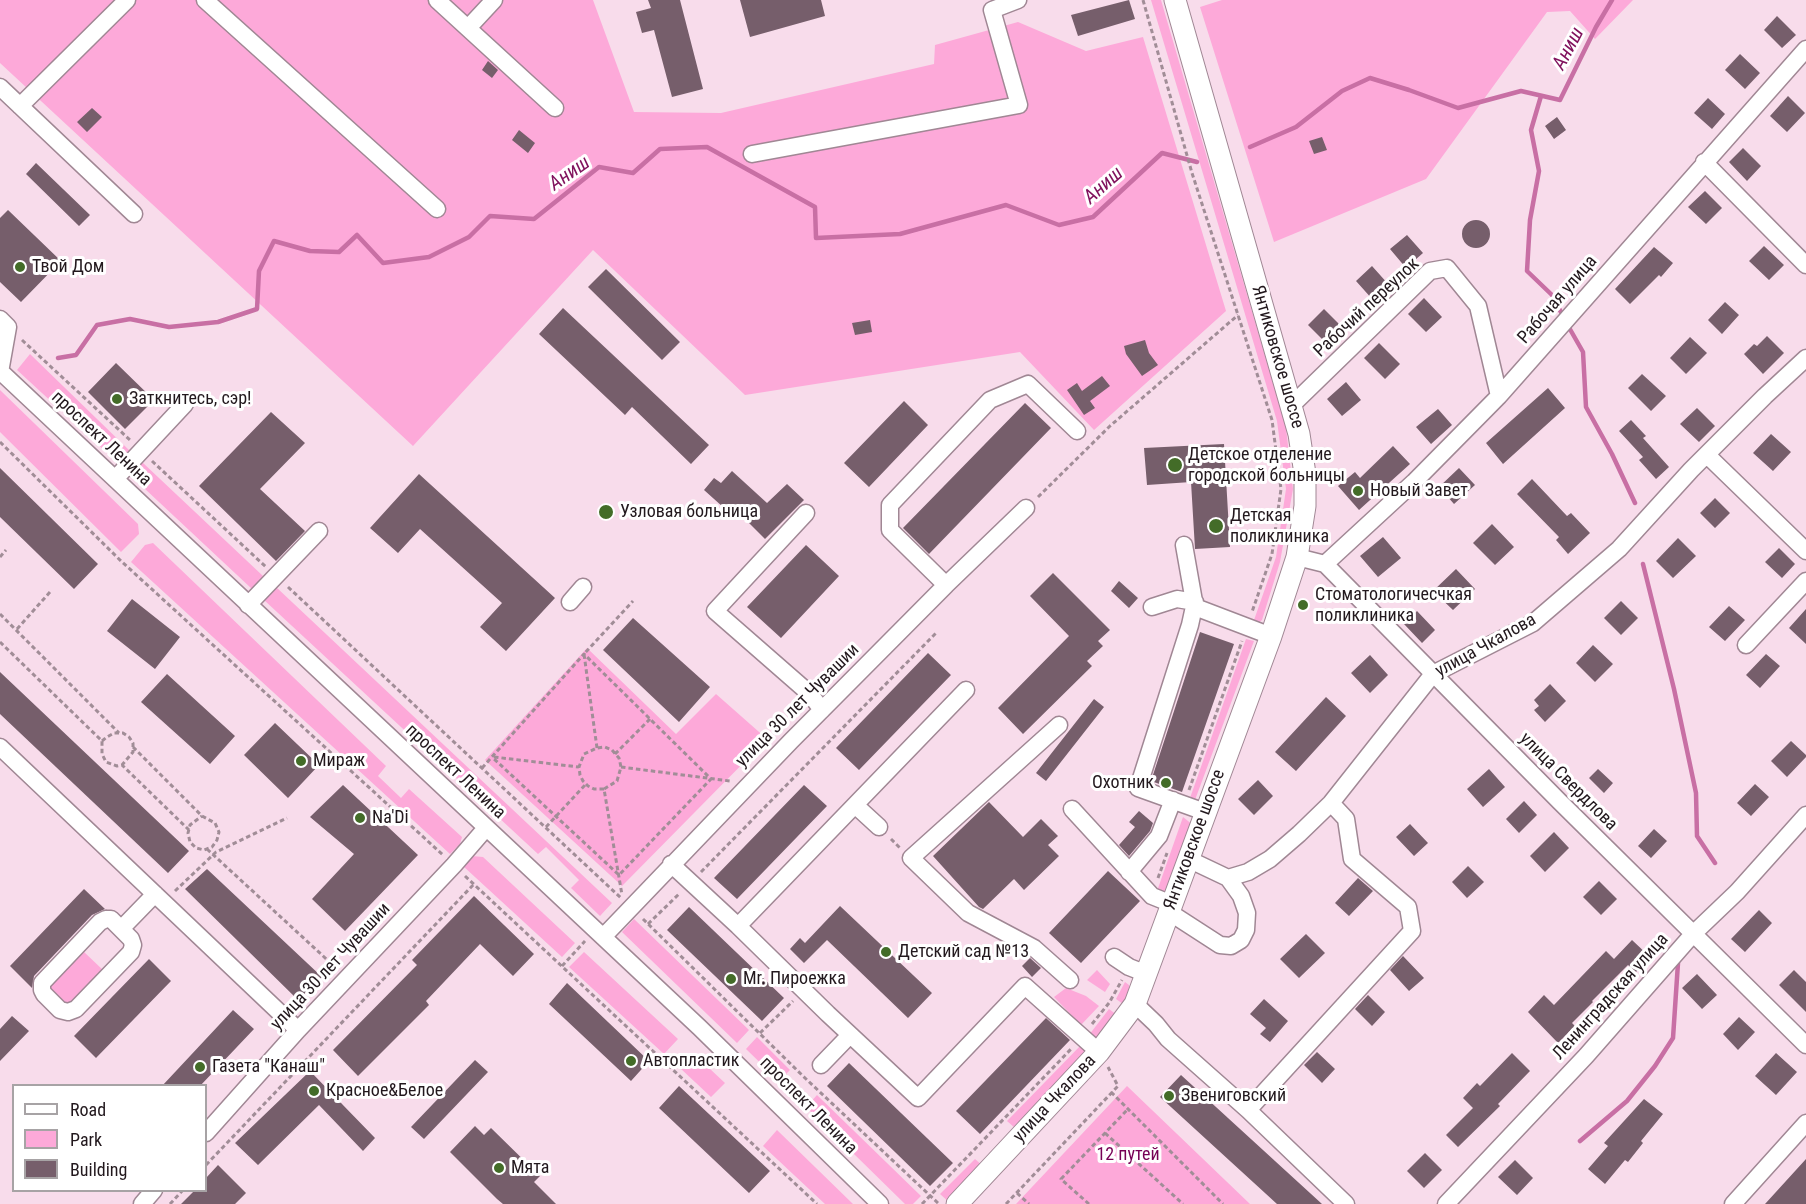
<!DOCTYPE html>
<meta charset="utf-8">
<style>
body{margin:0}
#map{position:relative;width:1806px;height:1204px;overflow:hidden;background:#f8dceb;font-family:"Roboto Condensed",sans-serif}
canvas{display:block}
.legend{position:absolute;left:12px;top:1084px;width:195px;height:108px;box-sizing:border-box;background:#fff;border:2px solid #a7a3a5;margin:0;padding:8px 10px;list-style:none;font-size:18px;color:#22181d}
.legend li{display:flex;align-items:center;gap:12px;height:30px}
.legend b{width:30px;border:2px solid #a7a3a5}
</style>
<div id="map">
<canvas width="1806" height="1204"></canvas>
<ul class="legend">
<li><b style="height:8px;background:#fff"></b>Road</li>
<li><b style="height:16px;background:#fda9d9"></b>Park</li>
<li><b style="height:16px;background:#765e6b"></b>Building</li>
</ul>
</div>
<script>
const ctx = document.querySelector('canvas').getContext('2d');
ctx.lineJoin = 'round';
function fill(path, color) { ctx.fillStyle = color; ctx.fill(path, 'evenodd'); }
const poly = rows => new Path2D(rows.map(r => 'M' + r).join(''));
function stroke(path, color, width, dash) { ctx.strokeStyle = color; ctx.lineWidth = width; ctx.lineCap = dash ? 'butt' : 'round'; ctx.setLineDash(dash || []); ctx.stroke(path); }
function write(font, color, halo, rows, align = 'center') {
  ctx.font = font + ' "Roboto Condensed",sans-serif'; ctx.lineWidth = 6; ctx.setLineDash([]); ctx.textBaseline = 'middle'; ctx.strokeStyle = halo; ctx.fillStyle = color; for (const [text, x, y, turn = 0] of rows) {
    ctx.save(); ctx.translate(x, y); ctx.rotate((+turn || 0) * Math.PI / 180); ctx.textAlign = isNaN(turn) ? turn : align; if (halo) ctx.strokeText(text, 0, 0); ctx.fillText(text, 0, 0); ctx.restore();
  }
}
const green = poly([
 [0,0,593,0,634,112,721,113,934,64,935,45,1018,22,1086,51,1143,37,1226,311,1094,430,1020,352,745,395,593,250,413,446,0,63],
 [1151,0,1161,0,1286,428,1293,489,1280,562,1262,620,1257,624,1253,623,1276,557,1286,489,1277,421],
 [1222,0,1633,0,1595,39,1570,11,1547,12,1426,179,1274,242,1200,7],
 [30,354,130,451,119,464,17,370],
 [0,390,138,524,139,534,121,552,0,432],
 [142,462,263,576,252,589,129,474],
 [153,543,386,766,378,776,401,798,409,789,462,837,460,844,450,854,131,562,145,545],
 [276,587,612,903,600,916,571,888,579,880,546,847,538,854,264,600],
 [1246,639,1254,641,1195,800,1190,798],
 [587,648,676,734,716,694,767,739,622,886,485,760],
 [1183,817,1193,825,1165,895,1156,894],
 [472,856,483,857,575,943,562,957,463,866],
 [634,919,749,1030,737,1043,622,932],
 [83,951,104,971,68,1006,50,995,50,985],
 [584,952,678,1039,664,1054,569,967],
 [1097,970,1110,984,1105,992,1087,980],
 [1125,982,1129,985,1129,991,1123,1004,1116,999],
 [1066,988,1086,996,1099,1006,1081,1025,1054,997],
 [1109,1009,1117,1015,1096,1041,1089,1035],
 [757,1037,790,1070,779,1081,746,1049],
 [1082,1044,1088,1050,1015,1128,1007,1121],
 [693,1053,725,1083,711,1097,680,1068],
 [1127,1086,1250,1204,1016,1204],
 [817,1095,921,1196,913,1204,905,1204,806,1107],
 [777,1130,853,1204,825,1204,763,1146],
 [975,1159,984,1167,950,1203,940,1194]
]);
const stream = poly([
 [1541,96,1531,130,1539,171,1530,220,1527,271,1552,295,1563,316],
 [1250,147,1296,127,1342,91,1370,78,1409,90,1458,108,1521,91,1560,100,1596,27,1612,0],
 [1567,324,1583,352,1586,407,1612,454,1635,503],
 [58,358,76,355,97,325,130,319,169,327,218,322,257,309,259,271,274,241,310,251,339,252,357,235,383,263,429,257,469,237,490,216,534,219,599,167,633,173,660,149,707,147,815,207,816,238,900,234,1006,205,1059,225,1093,217,1162,153,1197,162],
 [1643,564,1674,689,1696,793,1697,836,1715,863],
 [1580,1141,1627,1101,1655,1066,1673,1038,1678,963]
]);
const building = poly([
 [648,0,680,0,703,89,672,97,654,30,642,33,636,12,651,8],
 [740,0,821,0,825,16,750,37],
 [1129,0,1135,19,1078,36,1071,15],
 [1777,16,1796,35,1782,48,1764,30],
 [1740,54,1760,73,1745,89,1725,70],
 [488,61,498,70,492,78,482,70],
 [1788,96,1805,113,1787,132,1770,116],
 [1708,98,1725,114,1712,129,1694,113],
 [92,108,102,117,87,132,77,122],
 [1557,117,1566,130,1554,139,1545,126],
 [519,130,535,143,528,153,512,140],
 [1322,137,1327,150,1314,154,1309,141],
 [1743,148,1761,166,1747,181,1729,162],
 [36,163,90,215,79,226,26,174],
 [1705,191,1722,208,1706,224,1688,207],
 [8,210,61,261,21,302,0,282,0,218],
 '1462 234a14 14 0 1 1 28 0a14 14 0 1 1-28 0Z',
 [1407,235,1423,253,1406,268,1390,249],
 [1764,246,1784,265,1769,280,1749,261],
 [1654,247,1673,263,1661,277,1659,275,1630,304,1615,289],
 [1372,266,1389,285,1373,300,1356,281],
 [606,269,680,342,662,360,588,287],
 [1424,298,1442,317,1426,332,1408,314],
 [1725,302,1739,315,1722,334,1708,320],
 [563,308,709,445,691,464,632,407,625,415,539,334],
 [1324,309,1343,328,1327,344,1308,325],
 [870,320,872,332,855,335,852,323],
 [1767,336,1784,353,1763,374,1744,354,1754,344,1757,346],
 [1690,337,1707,353,1686,374,1670,358],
 [1145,340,1149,353,1158,365,1142,376,1126,354,1124,346],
 [1379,343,1400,364,1385,379,1364,358],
 [116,363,154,400,125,429,88,392],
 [1642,374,1666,396,1651,411,1628,388],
 [1102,376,1110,386,1090,401,1095,408,1084,415,1067,390,1077,383,1082,391],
 [1346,382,1361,400,1342,416,1327,399],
 [1548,388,1565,408,1503,464,1486,443],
 [904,401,928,425,869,487,844,463],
 [1025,403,1051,428,929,554,903,528],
 [1697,408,1715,426,1699,442,1680,424],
 [1438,409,1452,425,1431,444,1416,427],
 [271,412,305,443,260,489,305,531,276,561,199,486],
 [1631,420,1646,436,1643,438,1669,467,1656,479,1639,460,1643,457,1619,431],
 [1771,434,1791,452,1773,471,1753,453],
 [1224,444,1230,547,1195,549,1191,482,1147,485,1144,448],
 [1393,446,1410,464,1359,510,1338,486,1355,472,1360,478],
 [0,468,98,564,74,589,0,517],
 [1459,468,1475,485,1454,504,1439,487],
 [732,471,767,503,787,484,804,500,765,539,737,511,733,516,704,490,714,478,721,483],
 [419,474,555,598,506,651,480,627,502,603,420,529,398,553,370,528],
 [1532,479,1567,516,1571,513,1590,533,1568,554,1556,540,1559,537,1517,494],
 [1715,498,1730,513,1715,528,1700,513],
 [1492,524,1514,547,1495,565,1473,543],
 [1383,537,1401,558,1378,577,1360,556],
 [1678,538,1696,556,1673,578,1656,561],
 [806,545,839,576,781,638,747,607],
 [1779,548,1795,564,1782,578,1765,562],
 [1456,569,1475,589,1453,610,1433,591],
 [1053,573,1110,630,1098,641,1103,646,1087,661,1092,666,1023,734,998,708,1069,636,1030,596],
 [1119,581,1138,598,1129,608,1111,591],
 [132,599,180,637,155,669,107,631],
 [1621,601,1638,618,1621,635,1604,618],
 [1729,606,1745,620,1725,641,1709,627],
 [1806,609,1806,644,1789,628],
 [1417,611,1435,630,1422,643,1404,624],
 [633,618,710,687,679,722,603,650],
 [1200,632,1234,644,1182,792,1151,781],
 [1593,645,1613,664,1595,682,1576,663],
 [928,653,951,675,859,770,836,748],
 [1766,654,1780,666,1760,688,1746,675],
 [1370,655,1388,675,1370,693,1351,673],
 [0,672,189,851,168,873,0,714],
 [167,674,235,736,210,764,141,702],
 [1550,684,1566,701,1545,722,1534,710,1539,706,1534,700],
 [1326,697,1346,716,1296,771,1275,752],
 [1094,699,1104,707,1046,781,1036,773],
 [275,723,319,765,288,798,244,755],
 [1791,741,1806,755,1806,757,1787,777,1771,761],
 [1489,769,1505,787,1483,807,1467,789],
 [1598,769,1613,783,1604,793,1589,778],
 [1258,780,1273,796,1254,815,1238,799],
 [1755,784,1769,797,1751,816,1737,803],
 [343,785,418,855,345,931,312,899,354,854,310,817],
 [804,785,827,806,737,899,714,878],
 [1524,801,1537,815,1519,833,1506,819],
 [989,802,1023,837,1041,819,1058,836,1048,845,1059,856,1024,890,1014,879,983,909,979,907,933,856],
 [1139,811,1153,823,1150,831,1129,856,1119,845,1135,827,1129,822],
 [1410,824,1428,843,1414,856,1396,837],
 [1654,829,1667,841,1651,858,1638,846],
 [1554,832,1569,848,1545,872,1530,856],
 [1468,866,1484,882,1467,898,1452,882],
 [207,869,322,977,298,1000,185,889],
 [1108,871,1140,901,1081,963,1049,933],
 [1358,878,1373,891,1349,916,1335,903],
 [1599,881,1617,899,1601,915,1583,897],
 [84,889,105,909,92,915,34,976,32,988,10,966],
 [474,896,534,954,513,976,480,944,426,1001,429,1005,358,1076,333,1050,417,965,412,960],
 [840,906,932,993,908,1018,827,940,804,963,790,949,800,938,805,943],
 [689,907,784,998,762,1021,667,930],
 [1759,910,1772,923,1745,952,1731,939],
 [1306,934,1325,953,1299,978,1280,959],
 [1632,940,1650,957,1636,972,1628,965,1592,1001,1593,1002,1572,1023,1575,1026,1558,1043,1528,1012,1544,995,1554,1005,1606,951,1614,959],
 [1403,956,1424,978,1409,991,1390,970],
 [1030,958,1041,968,1032,977,1022,966],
 [149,959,171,981,96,1058,74,1036],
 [1794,970,1806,982,1806,1012,1779,985],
 [1697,974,1717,995,1702,1009,1682,988],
 [567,983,649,1061,631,1081,549,1004],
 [1368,995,1385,1012,1372,1026,1355,1009],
 [1264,999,1288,1021,1270,1042,1260,1034,1266,1028,1250,1014],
 [233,1010,254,1029,200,1086,162,1086],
 [12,1016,29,1031,0,1061,0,1029],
 [1739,1017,1755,1032,1738,1050,1723,1034],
 [1046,1018,1070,1040,980,1134,956,1111],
 [1317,1052,1335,1069,1322,1083,1304,1065],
 [1512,1053,1530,1071,1498,1104,1500,1106,1458,1147,1446,1135,1473,1108,1463,1098,1477,1083,1480,1086],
 [1776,1053,1797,1072,1776,1095,1755,1076],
 [475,1060,488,1072,424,1139,411,1127],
 [849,1063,953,1163,930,1186,827,1086],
 [310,1071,375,1138,363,1151,319,1105,258,1165,235,1143],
 [1181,1075,1322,1204,1277,1204,1160,1097],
 [679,1086,770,1171,749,1193,659,1108],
 [1644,1099,1663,1114,1641,1141,1643,1143,1628,1162,1625,1160,1605,1184,1588,1169,1608,1146,1604,1143],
 [475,1126,484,1135,491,1128,540,1176,534,1182,556,1204,503,1204,497,1199,450,1152],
 [1425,1153,1442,1170,1424,1188,1407,1171],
 [1806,1159,1806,1204,1765,1204],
 [1515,1160,1533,1178,1517,1195,1498,1177],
 [218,1165,246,1193,235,1204,181,1204,194,1191,206,1191,206,1178]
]);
const path = poly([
 [1143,0,1192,173,1272,420,1281,489,1272,554,1252,612],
 [22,340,130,440],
 [0,442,121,561,443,855],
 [152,461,266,567],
 [1038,497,1110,426,1238,315],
 [0,557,6,550],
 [288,587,621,898],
 [0,614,119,733],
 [17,629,50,592],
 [0,642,102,741,102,754,106,762,117,766,122,765,189,830],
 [102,741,107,737,114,733,123,733,129,737,133,743,133,752,122,765],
 [133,747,202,816],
 [597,748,584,654,633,601],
 [615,754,650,719],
 [494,757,579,767],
 [621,767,730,781],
 [482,768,584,654,711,779,619,875,492,757],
 [604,789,594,789,588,786,583,781,580,775,579,767,584,754,597,748,605,747,612,750,619,758,621,767,617,781,604,789,622,895],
 [1189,790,1242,641],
 [202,816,215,823,219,832,217,840,212,847,204,850,196,848,190,842,188,833,190,825,202,816],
 [546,827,586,784],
 [891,839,901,849],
 [207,849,335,967],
 [701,872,936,633],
 [465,876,817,1204],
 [1158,878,1167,853],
 [175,891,216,852,287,818],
 [643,919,805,1078,939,1204],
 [648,924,679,894],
 [562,966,585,941],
 [1092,1024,1109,1003,1122,980],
 [760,1033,793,1001],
 [1111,1092,1223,1204],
 [1105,1133,1183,1204],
 [206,1165,474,884],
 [1017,1193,1029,1204],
 [170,1204,183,1190],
 [922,1204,1072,1048],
 [1006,1204,1118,1086,1108,1067],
 [1089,1204,1061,1179,1128,1109]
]);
const minor = poly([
 [205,0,437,209],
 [437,0,555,108],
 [468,28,494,0],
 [0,87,134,214],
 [20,106,127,0],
 [752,154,1019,105,992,10,1018,0],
 [1704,162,1806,265],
 [0,319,8,327,0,372],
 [0,371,699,1027,880,1204],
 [1291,406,1430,271,1447,268,1478,306,1499,396],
 [1707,455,1806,551],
 [115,479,185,404],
 [806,513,715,611,810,694,822,710],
 [1184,545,1195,607],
 [1297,557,1325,564,1560,802,1806,1045],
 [1325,564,1414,482,1499,396,1806,49],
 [946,585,890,530,890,505,990,400,1028,384,1077,431],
 [570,602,583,587],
 [248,605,319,531],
 [1152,607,1177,599,1195,602],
 [1746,645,1806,581],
 [1059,725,911,858,968,913,1034,948,1070,980],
 [0,747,298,1030],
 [855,805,879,827],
 [1072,809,1152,896,1172,904],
 [1205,812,1138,788,1190,625,1195,602,1195,607,1271,636],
 [1188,859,1228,878,1248,872,1270,859,1299,834,1331,803,1433,674,1533,623,1619,549,1691,470,1765,396,1806,358],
 [671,864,738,926,828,1014,918,1098,1025,986,1099,1052],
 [1129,872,1159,836,1173,800],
 [1169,912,1220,945,1231,946,1241,940,1246,930,1247,913,1241,896,1228,878],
 [106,919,111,919,131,939,133,945,131,952,76,1009,68,1012,60,1010,44,994,42,990,42,983,100,922,106,919],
 [738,926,966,690],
 [121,929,155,894],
 [603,937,791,741,946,585,1026,508],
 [1114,957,1129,967,1147,974],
 [1135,1004,1156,1024,1168,1039,1248,1110,1346,1204],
 [821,1065,850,1035],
 [1248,1110,1412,931,1408,907,1352,859,1346,819,1331,803],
 [206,1133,298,1030,454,865,486,828],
 [142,1204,154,1190],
 [1446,1204,1586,1056,1693,934,1737,892,1806,815],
 [1733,1204,1806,1123]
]);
const major = poly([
 [957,1204,1099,1052,1135,1004,1271,636,1297,557,1305,506,1305,474,1299,434,1175,0]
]);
const markers = [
 [20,267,6,"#436c28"],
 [117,399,6,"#436c28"],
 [1175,465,8,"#436c28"],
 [1358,491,6,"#436c28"],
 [606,512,8,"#436c28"],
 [1216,526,8,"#436c28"],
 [1303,605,6,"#436c28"],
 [301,761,6,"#436c28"],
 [1166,783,6,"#436c28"],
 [360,818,6,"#436c28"],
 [886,952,6,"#436c28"],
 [731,979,6,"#436c28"],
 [631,1061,6,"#436c28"],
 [200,1067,6,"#436c28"],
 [314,1091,6,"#436c28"],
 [1169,1096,6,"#436c28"],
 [499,1168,6,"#436c28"]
];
const poiNames = [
 ["Твой Дом",32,267],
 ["Заткнитесь, сэр!",129,399],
 ["Детское отделение",1188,455],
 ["городской больницы",1188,476],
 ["Новый Завет",1370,491],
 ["Узловая больница",620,512],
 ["Детская",1230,516],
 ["поликлиника",1230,537],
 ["Стоматологичесчкая",1315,595],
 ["поликлиника",1315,616],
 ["Мираж",313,761],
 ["Охотник",1154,783,"right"],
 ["Na'Di",372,818],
 ["Детский сад №13",898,952],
 ["Mr. Пироежка",743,979],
 ["Автопластик",643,1061],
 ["Газета \"Канаш\"",212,1067],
 ["Красное&Белое",326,1091],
 ["Звениговский",1181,1096],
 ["Мята",511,1168]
];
const streetNames = [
 ["Рабочая улица",1558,300,-49],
 ["Рабочий переулок",1367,308,-43],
 ["Янтиковское шоссе",1277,357,74],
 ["проспект Ленина",101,439,43],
 ["улица Чкалова",1486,646,-29],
 ["улица 30 лет Чувашии",798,706,-45],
 ["проспект Ленина",455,772,43],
 ["улица Свердлова",1568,782,45],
 ["Янтиковское шоссе",1195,840,-70],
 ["улица 30 лет Чувашии",331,967,-47],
 ["Ленинградская улица",1611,997,-48],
 ["улица Чкалова",1055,1099,-47],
 ["проспект Ленина",808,1106,45]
];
const parkNames = [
 ["12 путей",1128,1155]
];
const waterNames = [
 ["Аниш",1569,49,-62],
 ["Аниш",570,174,-35],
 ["Аниш",1104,186,-41]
];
fill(green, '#fda9d9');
stroke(stream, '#c86fa4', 4.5);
fill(building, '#765e6b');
stroke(minor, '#a08794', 19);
stroke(major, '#a08794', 23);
stroke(path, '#a18d97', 3, [4.5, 3]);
stroke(minor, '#fff', 16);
stroke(major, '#fff', 21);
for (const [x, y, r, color] of markers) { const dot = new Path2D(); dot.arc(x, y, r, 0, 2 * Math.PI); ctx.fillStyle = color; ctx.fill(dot); stroke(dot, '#fff', 2); }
write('18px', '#22181d', '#fff', poiNames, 'left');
write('18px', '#22181d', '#fff', streetNames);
write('18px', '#760155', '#fff', parkNames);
write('italic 20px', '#81135e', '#fff', waterNames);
</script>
